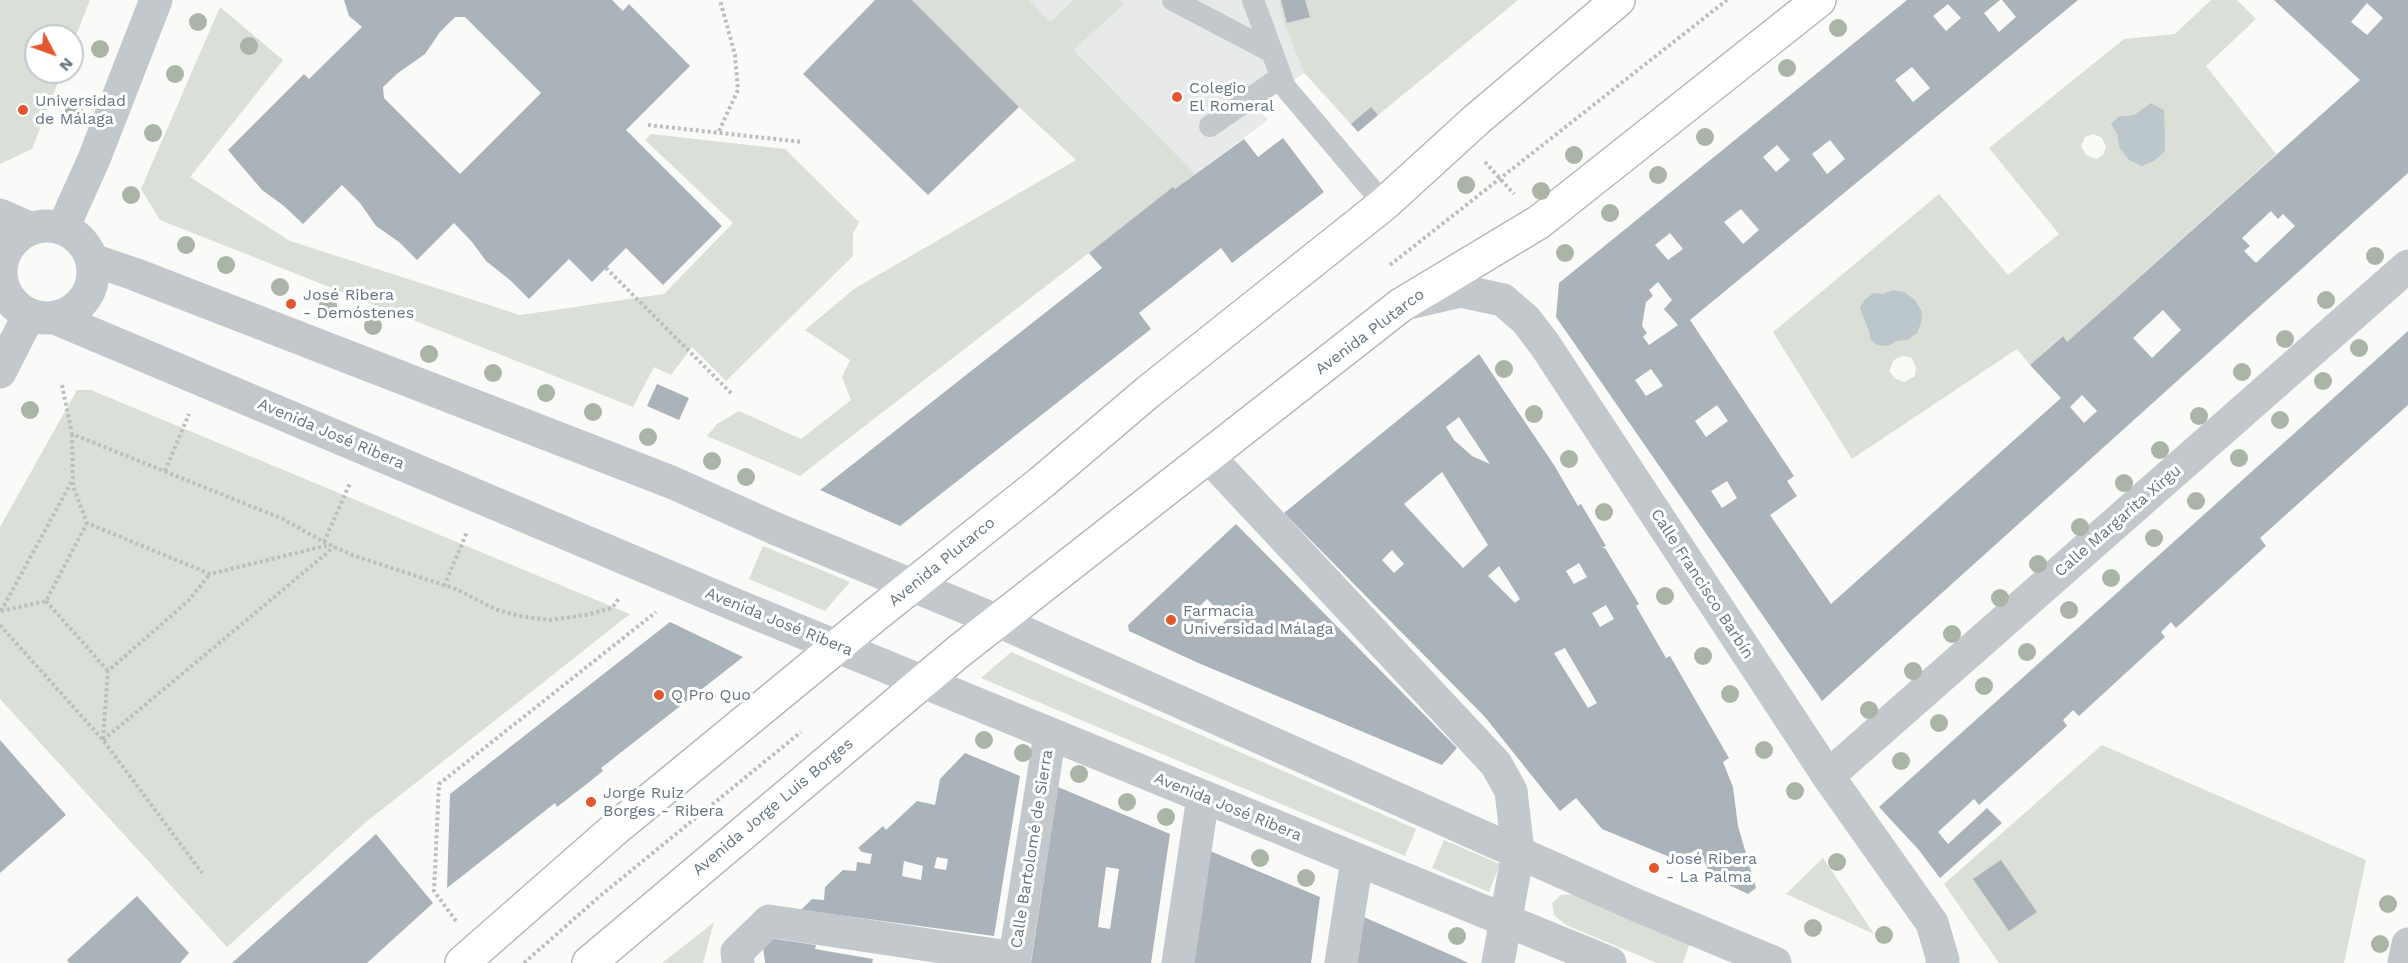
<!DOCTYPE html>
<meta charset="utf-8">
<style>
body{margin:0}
#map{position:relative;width:2408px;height:963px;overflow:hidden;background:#fafaf8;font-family:"Work Sans",sans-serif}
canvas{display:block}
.north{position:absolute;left:24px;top:24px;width:60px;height:60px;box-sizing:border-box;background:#fff;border:2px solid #c1c8cd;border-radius:50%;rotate:131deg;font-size:16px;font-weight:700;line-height:24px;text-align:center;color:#657683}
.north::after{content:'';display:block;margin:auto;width:21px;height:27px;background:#e4572e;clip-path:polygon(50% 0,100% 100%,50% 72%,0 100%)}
</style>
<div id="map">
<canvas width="2408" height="963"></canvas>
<div class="north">N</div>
</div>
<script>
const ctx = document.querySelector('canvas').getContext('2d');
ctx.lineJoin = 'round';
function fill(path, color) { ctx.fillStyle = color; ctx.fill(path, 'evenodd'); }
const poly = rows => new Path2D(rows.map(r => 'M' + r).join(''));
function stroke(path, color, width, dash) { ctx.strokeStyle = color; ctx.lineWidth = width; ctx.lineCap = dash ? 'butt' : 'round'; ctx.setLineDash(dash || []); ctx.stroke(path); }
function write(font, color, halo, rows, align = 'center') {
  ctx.font = font + ' "Work Sans",sans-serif'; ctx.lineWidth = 6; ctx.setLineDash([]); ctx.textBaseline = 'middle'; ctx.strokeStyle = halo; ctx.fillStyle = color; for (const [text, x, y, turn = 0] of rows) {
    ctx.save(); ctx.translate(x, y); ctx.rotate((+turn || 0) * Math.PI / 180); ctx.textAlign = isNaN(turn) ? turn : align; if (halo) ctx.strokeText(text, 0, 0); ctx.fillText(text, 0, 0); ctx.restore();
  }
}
const built = poly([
 [986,0,1518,0,1358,132,1304,73,1256,107,1268,120,1175,189]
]);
const green = poly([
 [0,0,90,0,72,46,72,36,36,36,36,72,62,72,32,149,0,164],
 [912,0,1029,0,1050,22,1074,0,1117,0,1124,4,1073,50,1195,174,1175,189,1173,188,800,476,707,436,717,424,739,411,801,439,851,400,842,377,850,360,805,330,854,289,1076,160,1019,107],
 [1279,0,1518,0,1378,115,1371,107,1351,124,1304,72,1284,23],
 [2211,0,2237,0,2256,19,2206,66,2276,154,2067,342,2062,336,2030,365,2017,349,1852,459,1773,332,1939,194,2008,275,2059,234,1989,148,2124,39,2175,34],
 [2151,103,2119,147,2117,134,2120,116,2134,115],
 [2093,134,2102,138,2106,147,2103,155,2096,159,2086,155,2081,146,2085,137],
 [1892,290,1907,340,1897,341,1888,346,1870,339,1869,331,1883,294],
 [1902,356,1911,357,1916,367,1915,376,1904,382,1896,379,1889,371,1894,360],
 [220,7,283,60,190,177,290,241,520,315,664,294,733,223,645,140,651,134,785,149,859,222,853,234,853,256,726,381,692,347,671,375,654,367,633,407,160,220,141,189],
 [77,390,91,390,630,614,366,822,227,947,0,699,0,527],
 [763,546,850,582,825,611,749,579],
 [1011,652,1416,829,1405,856,981,678],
 [2102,745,2366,860,2344,963,1999,963,1944,884],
 [1444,840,1500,864,1489,892,1432,868],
 [1823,858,1874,934,1786,894],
 [1575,894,1690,943,1683,963,1657,963,1566,925,1554,915,1552,903,1561,895],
 [714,922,703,963,662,963,689,942]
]);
const water = poly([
 [2151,103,2164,110,2165,151,2154,161,2142,166,2129,160,2119,147,2117,134,2111,124,2120,116,2134,115],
 [1892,290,1904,292,1915,300,1922,312,1921,323,1917,333,1907,340,1897,341,1888,346,1878,345,1870,339,1869,331,1860,308,1865,299,1874,293,1883,294]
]);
const building = poly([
 [344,0,612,0,623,11,629,4,690,66,626,130,722,226,663,285,626,248,592,282,569,259,529,299,510,280,486,261,472,242,454,223,417,260,399,242,376,226,360,203,342,185,303,224,284,206,262,190,228,150,304,74,309,79,362,27,349,16],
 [455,17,465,17,541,93,460,174,384,98,383,87,398,73,425,54,440,32],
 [875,0,912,0,1019,107,928,195,803,74],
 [1281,0,1305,0,1310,17,1287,23],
 [1907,0,2000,0,1984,13,1999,32,2016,17,2002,0,2078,0,1690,320,1794,476,1787,481,1797,496,1770,515,1831,604,2061,398,2030,365,2063,336,2067,342,2360,80,2274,0,2408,0,2408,173,1822,701,1556,317,1559,283],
 [2367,3,2383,18,2367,35,2351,22],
 [1948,4,1961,18,1946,31,1933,16],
 [1912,67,1930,88,1913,102,1895,80],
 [1830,140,1845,159,1827,174,1812,154],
 [1777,145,1790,160,1776,172,1763,157],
 [1741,209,1759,230,1743,244,1724,222],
 [2271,211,2278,219,2283,214,2295,226,2256,263,2244,251,2250,246,2242,238],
 [1670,233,1683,249,1668,260,1655,245],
 [1658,282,1672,300,1664,309,1678,325,1649,345,1643,337,1647,333,1642,326,1646,302,1653,296,1649,290],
 [2163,310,2181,330,2152,358,2133,338],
 [1651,369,1663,386,1646,396,1635,380],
 [2082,395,2097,411,2084,423,2070,407],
 [1717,405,1728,421,1706,437,1695,421],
 [1727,481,1737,498,1722,508,1711,491],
 [1371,107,1378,115,1358,132,1351,124],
 [1283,138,1324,192,1232,263,1221,248,1139,313,1151,329,900,526,820,490,1102,268,1089,253,1173,187,1175,189,1244,139,1258,157],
 [2408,331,2408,405,2260,538,2266,546,2176,628,2171,622,2161,632,2165,637,2079,716,2073,710,2063,720,2067,726,1979,805,1974,799,1938,832,1948,844,1987,808,2002,823,1940,878,1918,849,1879,807],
 [1479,354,1554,465,1578,506,1581,504,1606,546,1602,548,1605,548,1639,604,1636,606,1666,658,1670,656,1729,758,1723,762,1733,787,1738,826,1756,888,1748,894,1712,877,1698,849,1677,860,1602,829,1576,798,1560,811,1485,717,1284,513],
 [1459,417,1490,464,1472,456,1454,440,1446,427],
 [1442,472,1488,545,1463,568,1404,504],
 [1392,550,1404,564,1394,573,1382,560],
 [1579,563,1587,577,1574,584,1566,571],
 [1499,566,1520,599,1515,603,1488,576],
 [1606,605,1614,619,1600,627,1592,613],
 [1565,648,1597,703,1588,708,1554,653],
 [657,384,689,398,679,420,647,406],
 [1236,524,1457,748,1442,765,1196,662,1129,631,1128,625],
 [1207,599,1227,619,1216,630,1196,610],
 [670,622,743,657,601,768,603,771,583,787,557,807,555,803,447,888,450,794],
 [0,740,66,815,0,873],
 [965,753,1020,776,994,936,801,910,812,899,824,900,825,887,843,870,856,871,857,862,870,864,872,854,862,852,858,848,883,826,886,830,917,801,935,805,940,779],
 [937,857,948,859,946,870,934,868],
 [904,861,923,866,921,880,902,876],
 [1058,787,1170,834,1151,963,1031,963],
 [1106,867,1119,869,1110,929,1098,927],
 [376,834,433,903,367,963,232,963],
 [1210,851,1320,897,1311,963,1192,963],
 [2001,860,2037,912,2009,931,1973,879],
 [137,896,189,953,180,963,69,963,67,960],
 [1359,915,1458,958,1468,963,1352,963],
 [762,937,816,945,815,949,873,959,872,963,765,963]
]);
const path = poly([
 [648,125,803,142],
 [719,131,738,90,735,55,720,0],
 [1485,162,1514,194],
 [1390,265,1727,0],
 [606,268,732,394],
 [62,385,72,434,283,519,324,542,352,555,456,589,495,609,519,616,550,620,586,615,612,608,620,597],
 [72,434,73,486,87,523,210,574,329,545],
 [165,471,189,414],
 [324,542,350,483],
 [444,586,467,532],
 [46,601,108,671],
 [1,611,73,479],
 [1,611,46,601,87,523],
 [0,625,103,740,202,873],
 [103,739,108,671,188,601,210,574],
 [103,740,334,547],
 [456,921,434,891,439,784,656,612],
 [524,963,600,896,801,732]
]);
const service = poly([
 [1173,0,1272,52],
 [1253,0,1285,87,1384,204],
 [1210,126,1281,77]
]);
const pedestrian = poly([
 [1209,457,1496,764,1511,791,1518,852],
 [1828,776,2408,266]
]);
const minor = poly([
 [63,228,94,159,156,0],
 [1409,303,1461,291,1503,300,1526,320,1545,345,1828,776,1932,923,1943,960,1942,963],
 [0,372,29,315],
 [738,963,737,952,769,921,1015,958],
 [1014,963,1050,734],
 [1178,963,1203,797],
 [1341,963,1357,860],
 [1498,963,1518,852],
 [2404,963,2408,944]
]);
const tertiary = poly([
 [0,215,32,229],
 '1 272a46 46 0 1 1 92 0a46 46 0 1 1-92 0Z',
 [93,260,134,274,671,482,774,528,998,621,1636,905,1775,963],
 [55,318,738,606,1610,963]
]);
const secondary = poly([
 [462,963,616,828,874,616,1042,482,1148,392,1384,204,1476,120,1618,0],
 [589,963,958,652,1401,305,1539,222,1819,0]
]);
const trees = [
 [198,22],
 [1838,28],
 [249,46],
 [100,49],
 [1787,68],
 [175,74],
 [74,111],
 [153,133],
 [1705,137],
 [1574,155],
 [1658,175],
 [1466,185],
 [1541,191],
 [131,195],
 [1610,213],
 [186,245],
 [1565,253],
 [2375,256],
 [226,265],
 [280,287],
 [2326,300],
 [328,305],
 [373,326],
 [2285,339],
 [2359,348],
 [429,354],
 [1504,369],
 [2242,372],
 [493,373],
 [2323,381],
 [546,393],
 [30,410],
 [593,412],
 [1534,414],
 [2199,416],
 [2280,420],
 [648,437],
 [2160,450],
 [2239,458],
 [1569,459],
 [712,461],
 [746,477],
 [2124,483],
 [2196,501],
 [1604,512],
 [2080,527],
 [2154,538],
 [2038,564],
 [2111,578],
 [1665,596],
 [2000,598],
 [2069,610],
 [1952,634],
 [2027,652],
 [1703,656],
 [1913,671],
 [1984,686],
 [1730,694],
 [1869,710],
 [1939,723],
 [984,740],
 [1764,750],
 [1023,753],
 [1901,761],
 [1079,774],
 [1795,791],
 [1127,802],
 [1166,817],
 [1260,858],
 [1837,862],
 [1306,878],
 [2388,904],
 [1813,928],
 [1884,935],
 [1457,936],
 [2380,944]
];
const markers = [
 [1177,97,6,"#e4572e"],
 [23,110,6,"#e4572e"],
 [291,304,6,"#e4572e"],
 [1171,620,6,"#e4572e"],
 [659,695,6,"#e4572e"],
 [591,802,6,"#e4572e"],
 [1654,868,6,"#e4572e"]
];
const poiNames = [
 ["Colegio",1189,88],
 ["El Romeral",1189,106],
 ["Universidad",35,101],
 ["de Málaga",35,119],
 ["José Ribera",303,295],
 ["- Demóstenes",303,313],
 ["Farmacia",1183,611],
 ["Universidad Málaga",1183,629],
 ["Q Pro Quo",671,695],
 ["Jorge Ruiz",603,793],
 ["Borges - Ribera",603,811],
 ["José Ribera",1666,859],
 ["- La Palma",1666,877]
];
const streetNames = [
 ["Avenida Plutarco",1370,332,-37],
 ["Avenida José Ribera",331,434,23],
 ["Calle Margarita Xirgu",2118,521,-41],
 ["Avenida Plutarco",942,562,-39],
 ["Calle Francisco Barbín",1702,584,57],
 ["Avenida José Ribera",779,622,22],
 ["Avenida Jorge Luis Borges",773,807,-40],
 ["Avenida José Ribera",1228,807,22],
 ["Calle Bartolomé de Sierra",1032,849,-81]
];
fill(built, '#e8e9e9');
fill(green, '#dadfd7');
fill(water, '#bbc7cb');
fill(building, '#aab3b9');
stroke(secondary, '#b3babf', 36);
stroke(path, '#bbbfc2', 4, [3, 3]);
stroke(service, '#c3c8cc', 22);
stroke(pedestrian, '#c3c8cc', 33);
stroke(minor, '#c3c8cc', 33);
stroke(tertiary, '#c3c8cc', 33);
stroke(secondary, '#fff', 33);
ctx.fillStyle = '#aab4a7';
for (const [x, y] of trees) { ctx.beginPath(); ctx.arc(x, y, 9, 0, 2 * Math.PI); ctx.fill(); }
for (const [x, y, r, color] of markers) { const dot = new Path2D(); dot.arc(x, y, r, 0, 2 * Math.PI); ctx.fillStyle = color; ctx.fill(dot); stroke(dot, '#fff', 2); }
write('16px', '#657683', '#fff', poiNames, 'left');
write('16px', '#657683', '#fff', streetNames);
</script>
